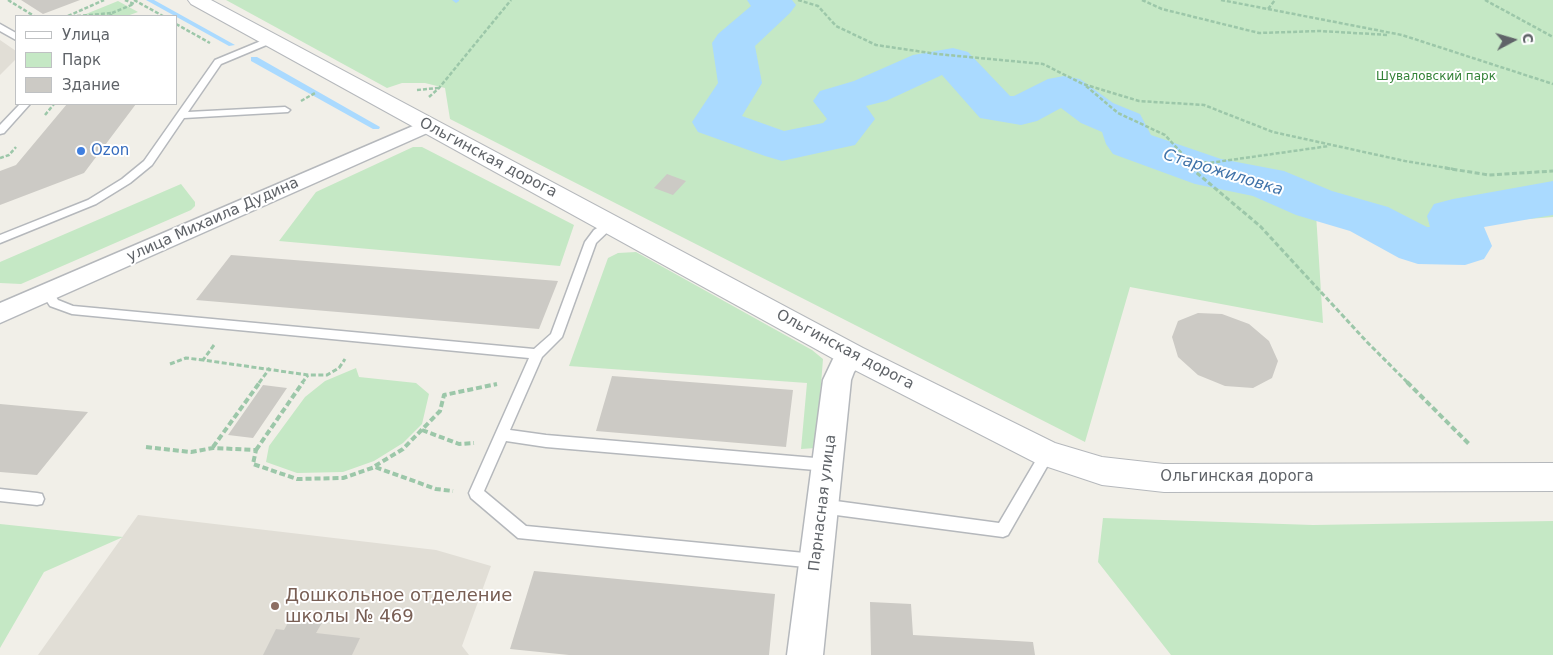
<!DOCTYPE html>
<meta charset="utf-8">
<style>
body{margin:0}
#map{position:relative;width:1553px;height:655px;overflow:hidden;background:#f1efe8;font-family:"DejaVu Sans",sans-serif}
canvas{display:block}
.legend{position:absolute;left:15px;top:15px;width:162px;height:90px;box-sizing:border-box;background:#fff;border:1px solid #bfc1c3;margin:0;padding:6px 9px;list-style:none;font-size:15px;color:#5f6368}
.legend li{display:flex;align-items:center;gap:10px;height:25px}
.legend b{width:25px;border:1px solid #bfc1c3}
.north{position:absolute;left:1488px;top:15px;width:50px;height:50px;-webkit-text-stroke:4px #fff;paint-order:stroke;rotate:84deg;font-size:14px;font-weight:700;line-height:20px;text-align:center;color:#5f6368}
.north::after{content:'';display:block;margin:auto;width:18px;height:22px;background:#5f6368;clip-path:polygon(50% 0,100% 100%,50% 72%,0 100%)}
</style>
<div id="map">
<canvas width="1553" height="655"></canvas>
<ul class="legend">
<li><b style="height:6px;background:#fff"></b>Улица</li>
<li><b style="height:14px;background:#c5e8c5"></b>Парк</li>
<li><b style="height:14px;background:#cccac5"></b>Здание</li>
</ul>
<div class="north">С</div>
</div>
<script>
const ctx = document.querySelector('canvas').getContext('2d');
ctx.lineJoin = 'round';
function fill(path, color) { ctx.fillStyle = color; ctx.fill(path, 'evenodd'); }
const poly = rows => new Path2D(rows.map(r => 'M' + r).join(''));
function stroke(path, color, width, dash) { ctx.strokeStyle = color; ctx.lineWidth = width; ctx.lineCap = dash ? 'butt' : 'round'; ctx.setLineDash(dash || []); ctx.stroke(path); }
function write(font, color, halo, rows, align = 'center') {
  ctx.font = font + ' "DejaVu Sans",sans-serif'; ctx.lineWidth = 4; ctx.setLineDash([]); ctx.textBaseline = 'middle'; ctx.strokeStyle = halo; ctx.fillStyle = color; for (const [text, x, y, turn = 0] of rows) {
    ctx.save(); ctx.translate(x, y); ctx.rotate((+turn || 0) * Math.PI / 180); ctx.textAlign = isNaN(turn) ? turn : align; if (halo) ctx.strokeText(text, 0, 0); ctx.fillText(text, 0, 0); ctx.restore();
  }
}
const education = poly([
 [0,40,16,51,16,59,0,75],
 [138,515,436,550,491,566,462,646,469,655,38,655]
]);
const green = poly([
 [226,0,1553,0,1553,217,1468,224,1471,249,1428,252,1316,214,1323,323,1130,287,1085,442,450,119,445,88,425,83,402,83,387,88],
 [118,1,138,12,127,16,81,16],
 [413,147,422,147,574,225,560,266,279,241,316,192],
 [181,184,195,202,195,206,191,210,21,284,0,283,0,262],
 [636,252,812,350,823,359,816,448,801,449,807,383,569,366,608,258,618,253],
 [356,368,359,377,416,383,429,394,422,424,403,443,374,461,343,472,297,473,266,462,269,446,305,397,325,381],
 [1103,518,1313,525,1553,521,1553,655,1171,655,1098,562],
 [0,524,123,537,44,572,0,648]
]);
const stream = poly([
 [146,0,154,0,235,45,229,46,146,0],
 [452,0,459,0,459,1,456,3,452,0],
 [251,57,257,57,380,127,379,129,373,129,251,61,251,57]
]);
const river = poly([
 [747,0,792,0,796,5,790,13,755,46,762,83,742,116,784,131,823,123,827,119,813,101,820,91,854,81,913,55,953,48,968,52,1010,96,1014,96,1048,79,1064,76,1080,79,1113,103,1140,114,1151,135,1221,159,1284,171,1332,191,1388,207,1427,227,1430,227,1427,216,1434,204,1453,199,1553,181,1553,215,1484,227,1492,246,1484,259,1465,265,1418,264,1399,258,1350,231,1296,215,1253,196,1195,184,1113,154,1106,144,1102,132,1081,123,1061,108,1037,121,1021,125,980,118,942,75,886,101,866,106,875,119,855,145,782,161,765,156,698,132,692,122,718,83,712,43,718,34,751,6,747,0]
]);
const building = poly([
 [21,0,80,0,43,14],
 [67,104,136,104,84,173,0,205,0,171,16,165],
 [667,174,686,181,673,195,654,188],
 [231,255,558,281,539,329,196,300],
 [1198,313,1222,314,1249,324,1269,341,1278,361,1272,378,1253,388,1225,386,1198,375,1178,357,1172,337,1178,321],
 [612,376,793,390,786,447,596,431],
 [263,385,287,388,253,438,228,435],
 [0,404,88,412,37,475,0,472],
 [534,571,775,594,769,655,569,655,510,649],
 [870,602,911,604,913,635,1033,642,1035,655,871,655],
 [291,617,323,621,316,633,360,638,352,655,263,655,276,629,284,630]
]);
const pathFar2 = poly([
 [8,0,34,16],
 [134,0,163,16],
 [798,0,818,6,836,26,876,45,937,54,1043,64,1083,84,1139,101,1204,105,1273,132,1405,161,1453,169],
 [1142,0,1162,9,1259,33,1320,31,1389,35],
 [1221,0,1268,9,1275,0],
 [1485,0,1553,37],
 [1268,9,1402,35,1553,84],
 [112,13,134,4,125,0],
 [68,16,104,0],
 [77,16,112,13,110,16],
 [176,24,210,43],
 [1086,86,1118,113,1165,135,1187,159,1209,163,1329,146],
 [417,90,438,88],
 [429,97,439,88,511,0],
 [301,101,315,93],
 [45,115,54,104],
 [0,158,9,155,16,147],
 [1187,159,1187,164,1193,169]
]);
const pathFar1 = poly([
 [1191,168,1260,226,1367,342,1408,383],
 [1445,168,1489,175,1553,171],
 [214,345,203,360,308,375,327,375,339,368,345,359],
 [170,364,186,358,203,360],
 [259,383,270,368],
 [302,383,308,375]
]);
const path = poly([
 [1407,382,1470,445],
 [422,430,459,444,474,443],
 [146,447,191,452,213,448,256,450,253,464,297,479,343,478,375,467,436,489,453,491],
 [213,447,260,382],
 [256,450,303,382],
 [375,466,403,449,440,411,444,395,497,384]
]);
const service = poly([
 [0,24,16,33,16,40,0,31,0,24],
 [273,36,276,37,276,41,221,64,188,112,285,107,290,110,288,112,184,118,152,165,130,183,96,204,0,243,0,235,88,200,122,179,144,161,215,60,273,36],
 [20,104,30,104,4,133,0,134,0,125,20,104],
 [610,220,616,224,596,243,562,337,542,357,510,430,546,435,827,459,832,461,834,465,832,469,827,471,546,447,506,441,484,491,526,526,815,554,821,556,823,561,821,566,815,568,518,538,471,498,469,493,529,358,72,314,50,306,42,294,44,291,52,291,58,300,73,306,534,349,551,334,585,242,594,230,610,220],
 [1047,448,1052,450,1054,454,1052,458,1008,535,1003,537,821,513,816,511,814,506,816,501,821,499,999,523,1042,450,1047,448],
 [0,489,37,493,42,494,44,499,42,504,37,505,0,501,0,489]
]);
const minor = poly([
 [427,120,434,122,437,126,434,130,0,323,0,303,427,120],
 [853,346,863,349,867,356,854,372,851,380,823,655,787,655,823,380,833,359,843,349,853,346]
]);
const tertiary = poly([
 [188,0,211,0,863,348,1055,443,1102,457,1164,464,1553,463,1553,491,1164,492,1102,485,1036,463,843,364,191,4,188,0]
]);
const markers = [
 [81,151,5,"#3f7fe0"],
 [275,606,5,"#8d6e63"]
];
const farParknames = [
 ["Шуваловский парк",1436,77]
];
const shopNames = [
 ["Ozon",91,151]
];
const streetNames = [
 ["Ольгинская дорога",488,158,28],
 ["улица Михаила Дудина",213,220,-24],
 ["Ольгинская дорога",845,350,28],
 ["Ольгинская дорога",1237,477],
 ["Парнасная улица",823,503,-83]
];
const waterNames = [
 ["Старожиловка",1223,173,17]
];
const nearEducationnames = [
 ["Дошкольное отделение",285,596],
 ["школы № 469",285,617]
];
fill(education, '#e1ded6');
fill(green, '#c5e8c5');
fill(stream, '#aadaff');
fill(river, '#aadaff');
fill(building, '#cccac5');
stroke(service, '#b5b8bc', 3);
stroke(minor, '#b5b8bc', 3);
stroke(tertiary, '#b5b8bc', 2);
stroke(pathFar2, '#9cc7a9', 2.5, [4, 2]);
stroke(pathFar1, '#9cc7a9', 3, [5, 2.5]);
stroke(path, '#9cc7a9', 4, [6, 3]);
fill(service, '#fff');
fill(minor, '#fff');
fill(tertiary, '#fff');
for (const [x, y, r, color] of markers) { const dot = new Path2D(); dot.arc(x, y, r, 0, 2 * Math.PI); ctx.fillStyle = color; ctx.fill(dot); stroke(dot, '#fff', 2); }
write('12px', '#348238', '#fff', farParknames);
write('15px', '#366cbe', '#fff', shopNames, 'left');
write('15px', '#5f6368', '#fff', streetNames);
write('italic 16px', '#4174aa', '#fff', waterNames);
write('18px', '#785e54', '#fff', nearEducationnames, 'left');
</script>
